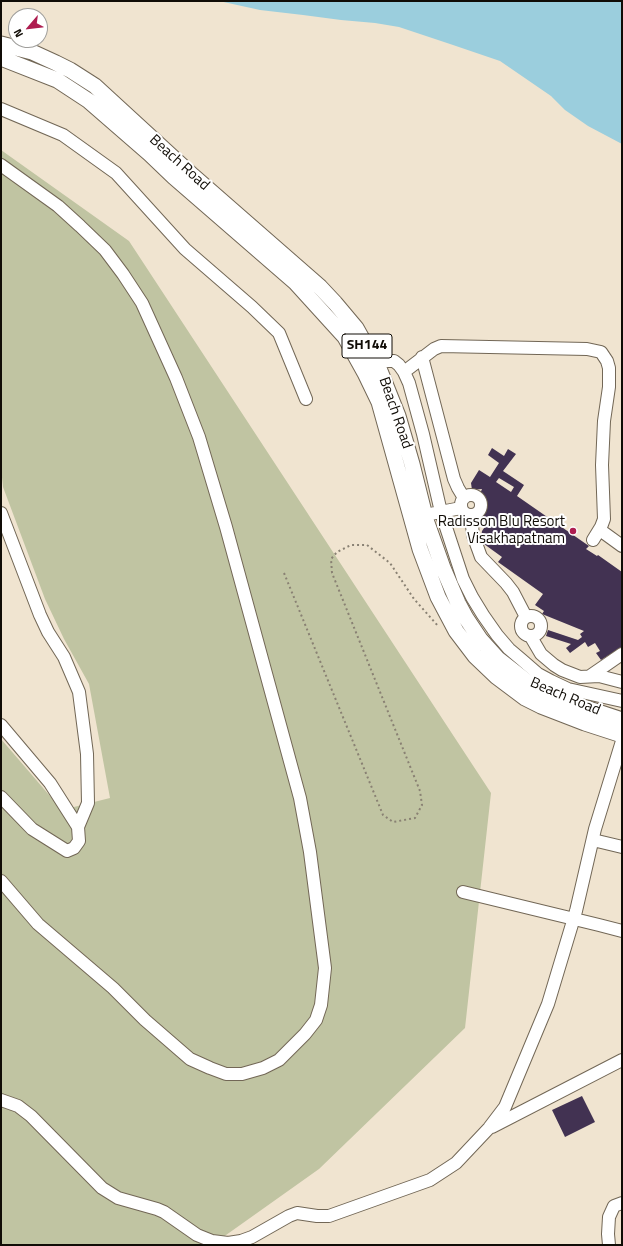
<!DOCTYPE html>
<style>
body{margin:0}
#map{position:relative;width:623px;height:1246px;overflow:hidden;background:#f0e4d0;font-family:"Titillium Web",sans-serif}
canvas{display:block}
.frame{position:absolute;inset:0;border:2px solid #100c06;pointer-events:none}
.north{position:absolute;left:8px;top:8px;width:40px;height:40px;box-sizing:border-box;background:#fff;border:1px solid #9f9e9b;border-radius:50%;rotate:242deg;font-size:11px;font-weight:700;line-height:16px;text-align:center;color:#100c06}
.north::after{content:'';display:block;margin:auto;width:14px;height:18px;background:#ae1d50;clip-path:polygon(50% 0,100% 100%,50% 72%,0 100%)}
</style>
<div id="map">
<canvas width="623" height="1246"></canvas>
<div class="frame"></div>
<div class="north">N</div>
</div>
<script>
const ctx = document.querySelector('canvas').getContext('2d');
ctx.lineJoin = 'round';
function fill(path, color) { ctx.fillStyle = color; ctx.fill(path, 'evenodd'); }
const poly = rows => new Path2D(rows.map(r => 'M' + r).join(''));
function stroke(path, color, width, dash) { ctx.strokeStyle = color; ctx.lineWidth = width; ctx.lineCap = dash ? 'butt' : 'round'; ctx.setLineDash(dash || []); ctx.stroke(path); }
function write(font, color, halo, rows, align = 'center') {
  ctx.font = font + ' "Titillium Web",sans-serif'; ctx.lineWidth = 4; ctx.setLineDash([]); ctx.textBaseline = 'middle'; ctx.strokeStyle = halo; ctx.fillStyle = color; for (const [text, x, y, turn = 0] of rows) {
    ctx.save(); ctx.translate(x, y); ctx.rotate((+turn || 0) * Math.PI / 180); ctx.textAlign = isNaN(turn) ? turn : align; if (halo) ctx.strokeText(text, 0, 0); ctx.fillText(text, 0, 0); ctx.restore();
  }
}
const green = poly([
 [1,150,129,241,491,793,465,1028,319,1169,212,1245,1,1245,1,739,62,810,110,798,89,684,64,639,45,599,3,487,1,468]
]);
const water = poly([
 [219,1,622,1,622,144,588,126,565,110,551,96,500,61,453,45,399,27,375,23,341,20,303,15,260,10]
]);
const building = poly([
 [492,448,504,456,508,449,516,454,503,471,524,485,517,496,589,546,586,549,597,556,598,555,622,572,622,647,601,660,596,653,600,651,595,643,588,647,585,642,570,653,566,648,571,644,546,636,548,630,578,640,582,637,580,634,584,631,542,614,544,611,535,605,543,594,498,562,502,557,484,544,485,541,481,538,482,531,489,521,482,517,487,508,487,504,484,499,479,496,482,489,472,490,471,483,479,470,490,477,499,463,488,455],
 [499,478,514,487,511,492,496,482],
 [582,1096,595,1122,565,1137,552,1110]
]);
const path = poly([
 [284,573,383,815,393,822,415,818,422,805,420,791,332,573,331,559,337,552,351,545,367,545,390,563,414,599,439,627]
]);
const minor = poly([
 [1,109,63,135,116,173,185,249,252,307,279,333,306,399],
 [1,165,58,206,80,226,105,250,123,274,142,303,176,378,199,437,226,527,300,798,310,852,325,968,321,1005,316,1020,305,1034,279,1060,263,1068,242,1074,226,1074,210,1068,190,1059,145,1020,113,988,38,924,1,881],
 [422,357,454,479,458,488,464,498],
 [376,363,387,361,394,361,399,365,404,372,409,383,423,434,441,512,463,579,472,597,483,615,497,635,509,649,522,660,538,674,551,681,568,689,622,701],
 [404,372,434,349,441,346,587,349,601,352,607,361,609,368,609,387,604,421,602,465,604,519,601,527,593,540],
 '461 505a10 10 0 1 1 20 0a10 10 0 1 1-20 0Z',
 [1,513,40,615,48,632,64,657,79,692,87,754,88,803,78,827],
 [425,515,461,508],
 [471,516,473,535,481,557,506,583,513,592,526,617],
 [600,530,622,546],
 '521 626a10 10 0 1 1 20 0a10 10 0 1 1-20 0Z',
 [531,637,541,654,554,665,562,670,580,677,599,676,622,682],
 [590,676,622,654],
 [1,725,50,783,78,827,79,841,74,848,67,851,32,829,1,797],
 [593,840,622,847],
 [463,892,599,925,622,931],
 [1,1100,18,1106,31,1116,102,1188,118,1198,157,1209,164,1212,197,1235,212,1241,228,1243,241,1241,252,1237,289,1216,297,1213,317,1216,329,1216,430,1180,456,1163,489,1128,505,1107,548,1004,576,911,595,829,622,741],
 [492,1127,622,1060],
 [609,1245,608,1234,609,1217,614,1206,622,1203]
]);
const major = poly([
 [1,44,32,52,56,63,70,70,95,86,193,176,320,287,335,303,356,328,380,371,398,416,412,464,426,520,443,568,458,603,466,618,480,639,498,659,530,684,547,693,574,704,622,720],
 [1,58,57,80,89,101,150,154,174,177,295,282,345,337,365,373,379,402,420,549,438,597,456,631,475,656,497,677,525,698,541,706,585,723,622,735]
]);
const markers = [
 [573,531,4,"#ae1d50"]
];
const shields = [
 [367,346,50]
];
const shieldNames = [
 ["SH144",367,346]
];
const streetNames = [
 ["Beach Road",179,163,42],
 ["Beach Road",395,413,71],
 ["Beach Road",565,697,23]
];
const poiNames = [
 ["Radisson Blu Resort",565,522],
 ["Visakhapatnam",565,539]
];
fill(green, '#c0c4a2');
fill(water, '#9bcedd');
fill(building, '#423252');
stroke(minor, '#726756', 14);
stroke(major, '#726756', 17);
stroke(path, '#898173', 2, [2, 3]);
stroke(minor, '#fff', 12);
stroke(major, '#fff', 15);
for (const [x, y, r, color] of markers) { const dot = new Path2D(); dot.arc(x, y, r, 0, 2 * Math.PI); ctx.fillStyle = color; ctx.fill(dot); stroke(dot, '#fff', 1.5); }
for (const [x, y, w] of shields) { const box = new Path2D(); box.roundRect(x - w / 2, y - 12, w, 24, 3); ctx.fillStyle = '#fff'; ctx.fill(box); stroke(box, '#100c06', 1); }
write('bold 14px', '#100c06', null, shieldNames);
write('15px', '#100c06', '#fff', streetNames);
write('15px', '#100c06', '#fff', poiNames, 'right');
</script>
